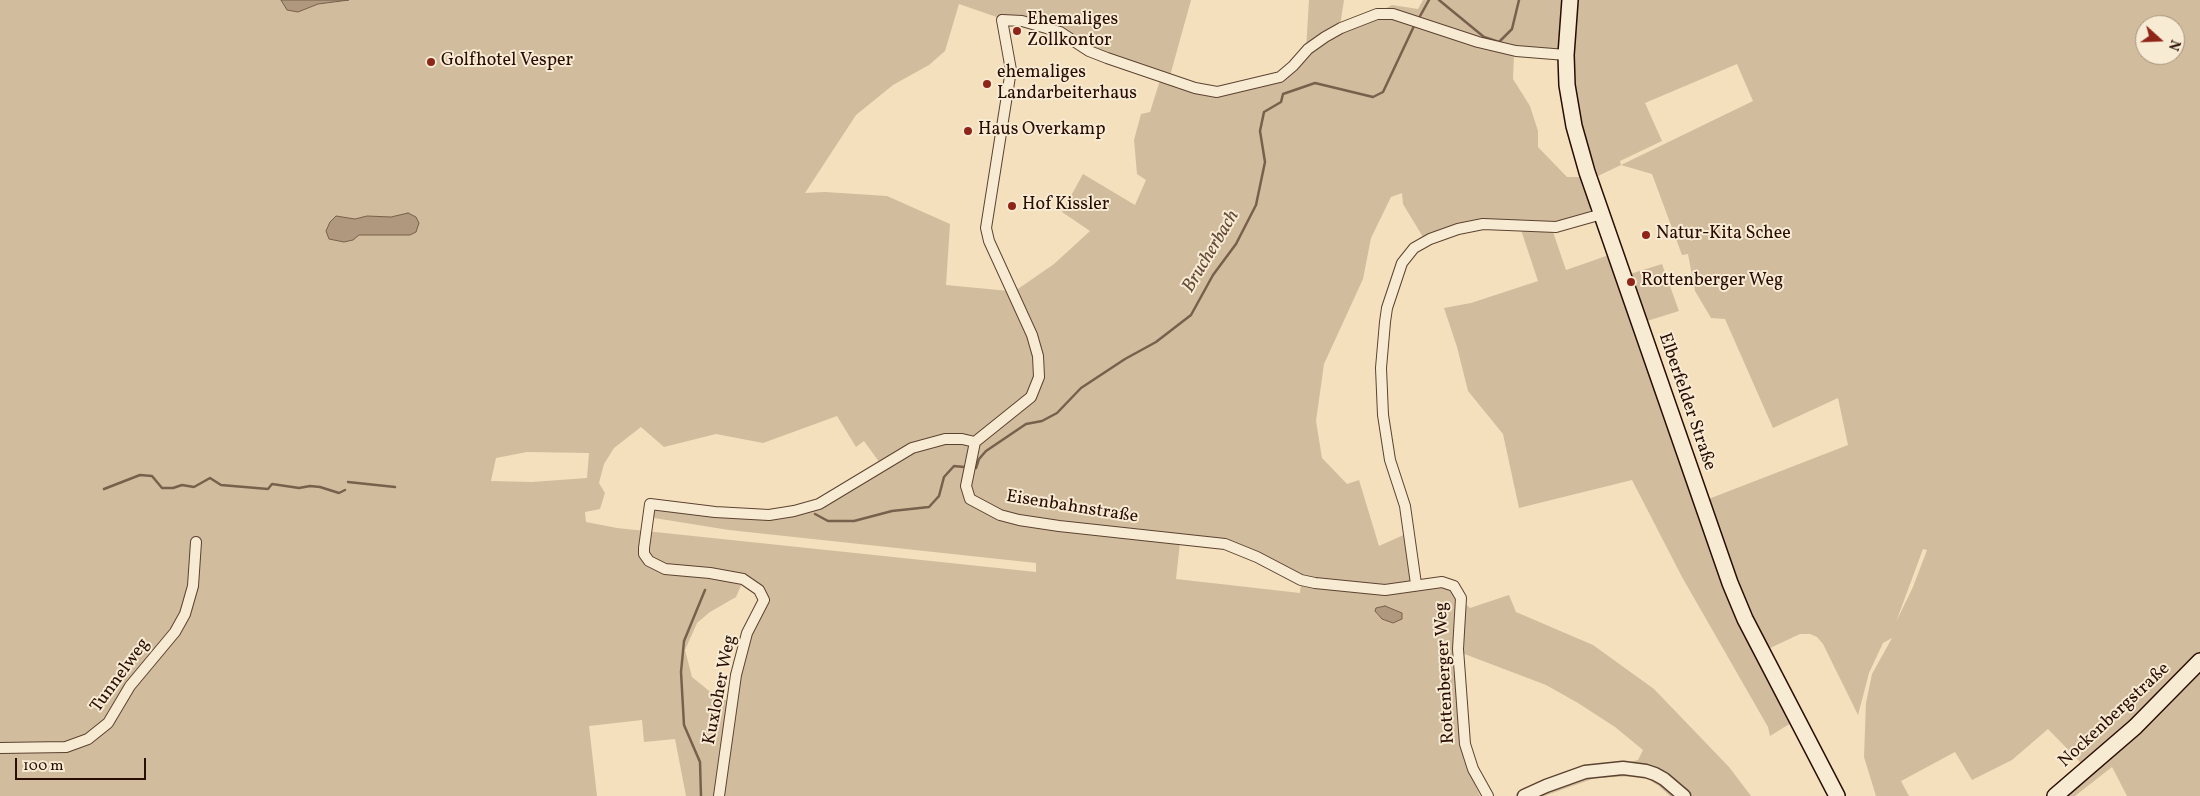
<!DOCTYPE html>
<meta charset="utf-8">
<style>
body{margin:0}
#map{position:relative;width:2200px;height:796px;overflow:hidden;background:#f4e0bc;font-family:Vollkorn,serif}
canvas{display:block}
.north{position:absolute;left:2135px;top:15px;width:50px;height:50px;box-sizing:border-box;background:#f8ebd3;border:1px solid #a59280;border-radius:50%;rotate:110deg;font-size:14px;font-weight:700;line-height:20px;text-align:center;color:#290d03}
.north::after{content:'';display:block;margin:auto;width:18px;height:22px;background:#8f2418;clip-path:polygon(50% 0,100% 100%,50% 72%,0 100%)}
.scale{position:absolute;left:15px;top:758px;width:131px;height:22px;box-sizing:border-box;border:2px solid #290d03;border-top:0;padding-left:6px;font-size:15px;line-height:18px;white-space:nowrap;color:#290d03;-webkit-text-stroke:4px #f8ebd3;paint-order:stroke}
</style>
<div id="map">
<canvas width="2200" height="796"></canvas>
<div class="north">N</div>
<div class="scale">100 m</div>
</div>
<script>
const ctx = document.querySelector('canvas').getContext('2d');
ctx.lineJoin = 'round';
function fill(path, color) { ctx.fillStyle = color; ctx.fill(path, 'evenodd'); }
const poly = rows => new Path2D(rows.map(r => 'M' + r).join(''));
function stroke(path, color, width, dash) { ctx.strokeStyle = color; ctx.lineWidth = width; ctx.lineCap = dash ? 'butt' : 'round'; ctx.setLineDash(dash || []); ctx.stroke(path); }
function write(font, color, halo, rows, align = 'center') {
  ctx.font = font + ' Vollkorn,serif'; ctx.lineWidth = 4; ctx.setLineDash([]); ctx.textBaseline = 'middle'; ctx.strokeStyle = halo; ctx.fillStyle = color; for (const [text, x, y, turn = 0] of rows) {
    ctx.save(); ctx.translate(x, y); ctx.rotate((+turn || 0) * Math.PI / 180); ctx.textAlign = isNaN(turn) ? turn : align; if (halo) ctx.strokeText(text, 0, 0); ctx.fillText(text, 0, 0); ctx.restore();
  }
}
const green = poly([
 [0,0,1191,0,1170,76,1094,50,1061,30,1038,22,1008,21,959,4,945,51,929,65,893,85,856,115,805,193,825,192,887,196,950,224,946,285,1009,291,1030,336,1035,367,1034,378,1030,391,1007,412,976,435,944,436,910,445,880,463,864,441,856,447,837,416,763,443,716,434,664,447,641,427,614,448,604,464,599,483,605,493,600,509,585,512,586,522,617,528,1036,572,1036,563,729,530,648,517,654,506,716,514,770,517,820,507,912,449,943,441,963,442,972,446,964,486,969,501,986,512,999,517,1042,526,1043,520,1020,516,988,505,974,497,970,489,971,471,981,440,1030,399,1040,380,1040,364,1035,334,1015,291,1054,264,1090,231,1062,212,1083,174,1135,205,1146,180,1137,174,1134,140,1141,114,1150,112,1161,77,1205,96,1261,87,1293,70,1311,50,1325,39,1355,25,1377,18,1392,16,1468,45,1514,54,1513,79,1530,106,1538,131,1538,147,1567,177,1583,177,1591,202,1590,211,1587,214,1555,222,1528,220,1475,222,1423,237,1403,204,1402,193,1391,197,1371,238,1363,279,1324,364,1316,421,1322,458,1347,484,1359,480,1379,546,1408,533,1412,580,1406,583,1385,586,1314,580,1240,546,1223,541,1137,530,1135,539,1180,543,1176,579,1300,593,1301,583,1383,592,1429,585,1446,587,1470,608,1509,595,1516,612,1593,645,1654,689,1729,767,1751,796,1691,796,1663,772,1640,764,1625,763,1638,760,1643,750,1615,727,1578,703,1546,685,1454,650,1452,663,1459,699,1461,746,1464,760,1480,796,686,796,675,739,644,742,642,720,589,726,597,796,0,796],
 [527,452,589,453,587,478,532,482,491,481,496,458],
 [744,579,756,581,765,592,762,608,750,634,732,701,719,699,692,677,685,650,697,623,710,612,736,597],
 [1309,0,1344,0,1340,26,1306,50],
 [1423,0,1563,0,1560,50,1515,49,1382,10,1392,5,1418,9],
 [1576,0,2200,0,2200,653,2136,716,2082,764,2048,729,2012,760,1972,780,1955,752,1901,781,1909,796,1876,796,1864,757,1866,703,1872,674,1892,638,1883,643,1869,673,1858,715,1823,644,1817,637,1810,634,1800,634,1768,649,1730,567,1706,500,1848,445,1838,398,1773,428,1725,319,1711,318,1695,291,1688,254,1682,255,1652,174,1621,165,1598,176,1581,125,1577,104,1574,66],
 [2145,25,2175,25,2175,55,2145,55],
 [1737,64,1753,101,1621,165,1620,161,1662,141,1645,103],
 [1923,549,1927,550,1913,587,1896,622],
 [1521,230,1553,232,1566,270,1609,255,1791,723,1770,736,1768,727,1682,577,1632,480,1519,508,1503,434,1468,391,1457,347,1444,308,1471,303,1538,281],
 [1662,264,1679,311,1647,321,1630,274],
 [2200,672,2200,796,2127,796,2112,767,2075,796,2064,796],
 [1617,772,1653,778,1677,796,1670,796,1659,786,1646,778,1636,776,1595,778,1544,796,1534,796,1582,777]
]);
const water = poly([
 [281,0,349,0,318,4,298,12,287,10,281,0],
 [408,213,416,217,419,223,416,232,410,235,359,235,353,240,344,242,329,239,326,231,330,222,336,216,355,219,367,216,391,217,408,213],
 [1385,606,1402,613,1402,619,1393,623,1382,619,1375,611,1376,608,1385,606]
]);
const stream = poly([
 [1439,0,1484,37,1499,42,1512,29,1519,0],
 [1419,18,1429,0],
 [976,468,979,459,986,451,1026,424,1042,421,1057,413,1081,388,1125,359,1156,342,1191,315,1213,275,1236,244,1256,205,1265,162,1260,131,1264,112,1281,102,1283,94,1315,83,1373,97,1383,92,1414,26],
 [348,482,395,487],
 [104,489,140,475,152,476,162,488,173,488,182,485,194,487,210,478,221,485,268,489,272,484,299,488,310,486,320,487,339,493,345,490],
 [815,514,828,521,854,521,892,511,929,507,939,496,944,477,954,466,964,467],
 [701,796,700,762,684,725,681,672,684,641,705,590]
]);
const minor = poly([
 [975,442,1031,397,1039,377,1038,356,1032,335,989,241,986,228,1011,70,1002,20,1022,21,1060,32,1089,51,1107,58,1195,88,1217,92,1280,77,1293,66,1308,49,1325,37,1341,28,1377,14,1393,14,1478,42,1516,51,1566,55],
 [975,442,966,486,970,499,1000,515,1019,520,1059,526,1225,544,1257,557,1301,580,1315,583,1385,590,1442,582,1454,586,1461,598,1458,649,1465,744,1473,769,1488,796],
 [1416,584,1405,506,1390,460,1383,415,1381,368,1385,322,1387,308,1402,263,1414,248,1430,239,1458,229,1483,224,1556,227,1602,214],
 [0,748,66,747,88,739,108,723,130,686,175,632,185,614,193,586,196,542],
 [719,796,736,675,747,633,764,600,759,590,743,579,710,573,665,569,649,561,644,554,644,548,650,504,715,512,769,515,794,511,819,504,912,448,945,439,962,439,975,442]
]);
const tertiary = poly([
 [1524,796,1546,786,1585,772,1623,768,1646,771,1655,774,1664,779,1684,796]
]);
const secondary = poly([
 [1570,0,1566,55,1567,85,1574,126,1587,172,1730,583,1745,619,1837,796],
 [2055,796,2135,727,2200,661]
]);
const markers = [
 [1017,31,5,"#8f2418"],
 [431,62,5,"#8f2418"],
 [987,84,5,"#8f2418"],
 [968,131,5,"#8f2418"],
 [1012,206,5,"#8f2418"],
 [1646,235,5,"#8f2418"],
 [1631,282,5,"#8f2418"]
];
const poiNames = [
 ["Ehemaliges",1027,21],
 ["Zollkontor",1027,42],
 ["Golfhotel Vesper",441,62],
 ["ehemaliges",997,74],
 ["Landarbeiterhaus",997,95],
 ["Haus Overkamp",978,131],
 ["Hof Kissler",1022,206],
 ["Natur-Kita Schee",1656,235],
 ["Rottenberger Weg",1641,282]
];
const streetNames = [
 ["Elberfelder Straße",1686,402,71],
 ["Eisenbahnstraße",1072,508,9],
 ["Rottenberger Weg",1446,673,-93],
 ["Tunnelweg",121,676,-54],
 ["Kuxloher Weg",721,690,-79],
 ["Nockenbergstraße",2115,716,-43]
];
const waterNames = [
 ["Brucherbach",1212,252,-59]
];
fill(green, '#d1bc9d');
fill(water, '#af987d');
stroke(water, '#79604c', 1);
stroke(stream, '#79604c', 2.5);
stroke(minor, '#5c4231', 12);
stroke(tertiary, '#5c4231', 15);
stroke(secondary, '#290d03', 18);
stroke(minor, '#f8ebd3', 10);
stroke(tertiary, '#f8ebd3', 12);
stroke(secondary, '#f8ebd3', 15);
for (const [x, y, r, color] of markers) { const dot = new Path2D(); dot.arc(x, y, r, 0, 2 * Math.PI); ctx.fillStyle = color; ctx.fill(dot); stroke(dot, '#f8ebd3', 2); }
write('18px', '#290d03', '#f8ebd3', poiNames, 'left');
write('18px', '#290d03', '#f8ebd3', streetNames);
write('italic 19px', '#654c3a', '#f8ebd3', waterNames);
</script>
